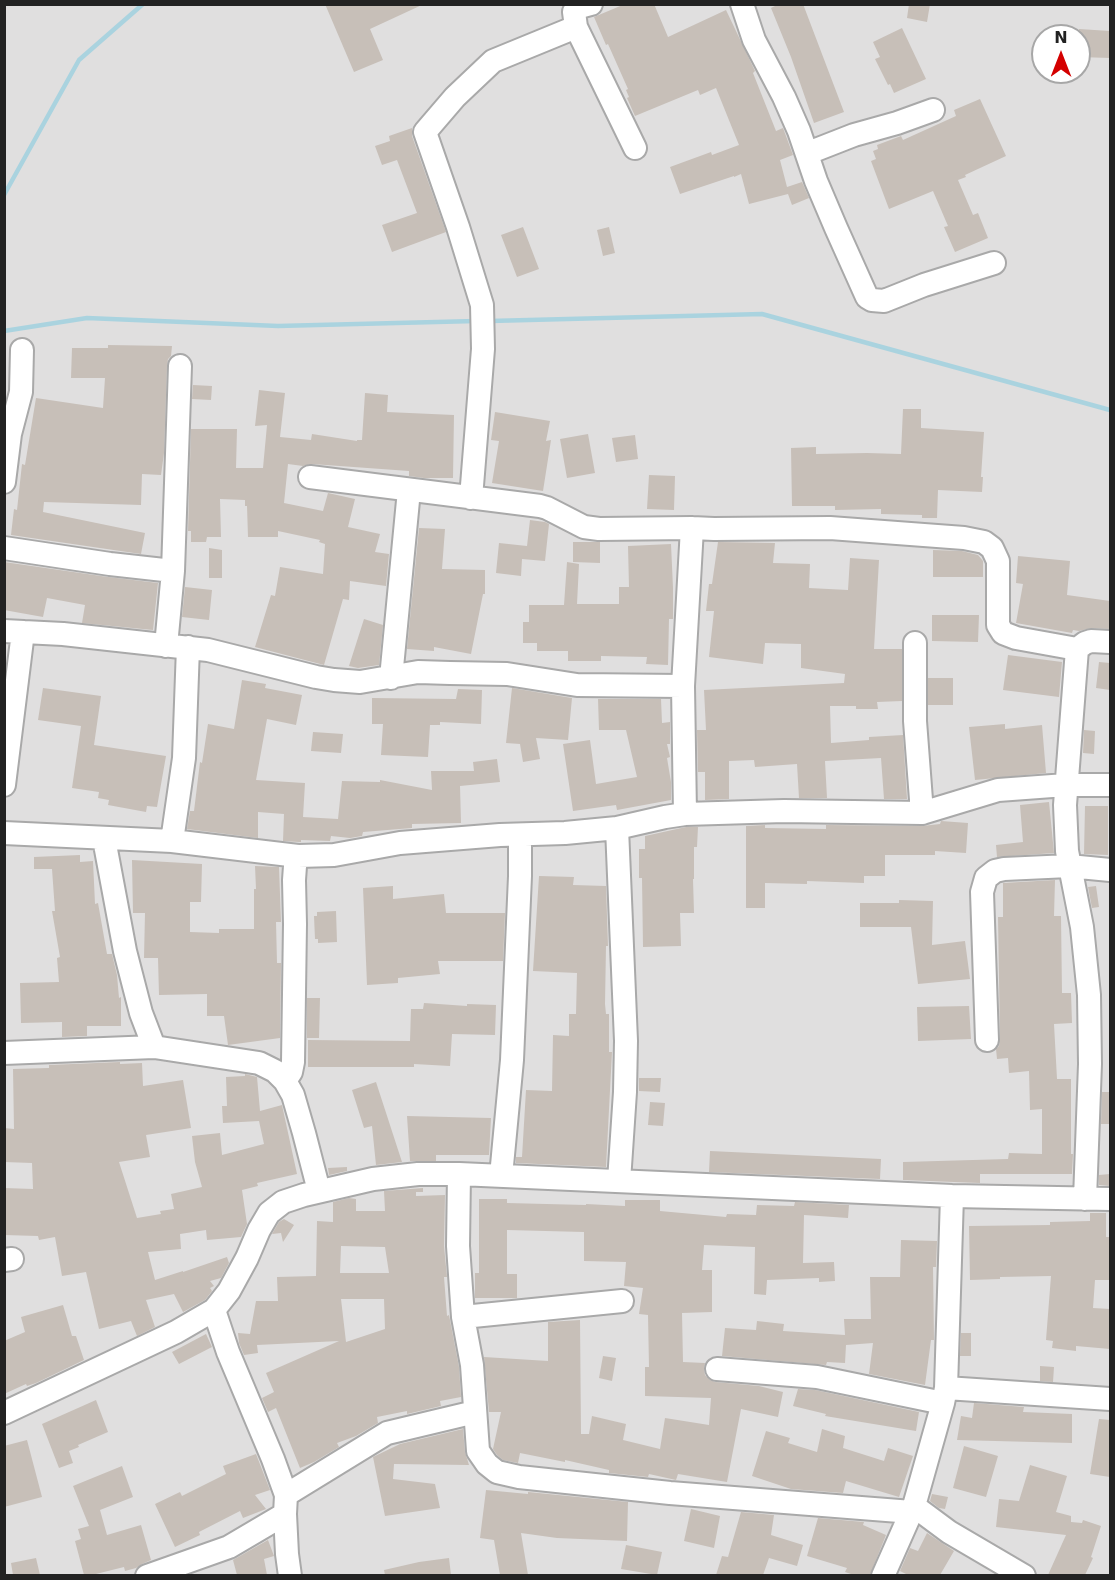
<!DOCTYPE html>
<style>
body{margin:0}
#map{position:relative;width:1115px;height:1580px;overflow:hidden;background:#f2efe9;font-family:"DejaVu Sans",sans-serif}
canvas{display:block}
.frame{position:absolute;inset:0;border:6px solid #222;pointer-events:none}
.north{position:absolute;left:1031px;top:24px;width:60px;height:60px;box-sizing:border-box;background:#fff;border:2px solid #a7a7a7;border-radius:50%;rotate:0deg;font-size:16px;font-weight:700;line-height:24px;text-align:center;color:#222}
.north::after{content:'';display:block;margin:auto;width:21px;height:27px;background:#d40000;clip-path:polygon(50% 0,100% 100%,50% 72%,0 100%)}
</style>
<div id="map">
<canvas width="1115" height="1580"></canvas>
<div class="frame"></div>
<div class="north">N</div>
</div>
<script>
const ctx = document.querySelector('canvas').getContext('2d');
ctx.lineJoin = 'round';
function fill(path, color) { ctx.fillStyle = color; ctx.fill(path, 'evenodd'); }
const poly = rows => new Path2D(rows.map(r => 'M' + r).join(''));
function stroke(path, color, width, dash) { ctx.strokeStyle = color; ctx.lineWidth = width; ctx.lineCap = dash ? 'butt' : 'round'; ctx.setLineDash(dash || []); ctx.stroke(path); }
const residential = poly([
 [5,5,1110,5,1110,1575,5,1575],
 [1043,36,1079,36,1079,72,1043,72]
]);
const stream = poly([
 [4,195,79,60,143,4],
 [490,321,762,314,1110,410],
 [4,331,87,318,278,326,476,321]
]);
const building = poly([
 [325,4,424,4,370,29,383,60,354,72],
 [625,4,654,4,668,37,726,10,755,71,753,73,776,131,783,128,786,136,793,155,780,160,787,187,802,182,809,198,792,205,788,194,749,204,741,174,734,177,734,176,680,194,670,167,711,152,712,155,739,145,716,88,700,95,698,90,635,116,627,98,629,97,626,90,628,89,608,44,606,45,594,17],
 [779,4,803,4,844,112,814,123,791,57,771,8],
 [909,4,930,4,927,22,907,18],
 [902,28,926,79,894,93,890,84,888,85,875,59,880,57,873,42],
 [1079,29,1110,31,1110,58,1079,57],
 [980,99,1006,156,965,175,966,177,958,180,973,215,978,213,988,238,955,252,944,227,948,226,933,191,889,209,871,161,876,159,873,151,878,149,877,145,901,136,903,140,956,116,954,110],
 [412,128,412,136,446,232,392,252,382,225,417,213,397,160,382,165,375,146,390,141,389,136],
 [523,227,539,269,517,277,501,235],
 [609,227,615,253,603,256,597,230],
 [108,345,172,346,171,356,168,359,167,366,164,453,161,475,142,474,141,505,44,502,43,512,145,533,141,554,11,535,14,509,17,510,22,464,25,465,36,398,103,408,105,378,71,378,72,348,108,348],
 [193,385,212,386,211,400,192,399],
 [259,390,285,393,280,437,311,440,312,434,357,441,357,440,362,440,365,393,388,395,387,412,454,415,453,478,424,478,409,476,409,471,312,464,303,466,288,464,284,503,323,511,328,493,355,499,348,527,380,534,375,552,389,554,386,586,350,581,349,600,343,599,324,665,255,647,271,595,275,596,280,567,323,574,325,544,319,542,320,540,278,531,278,537,248,537,247,506,245,506,245,500,220,499,221,537,207,537,206,542,191,542,191,531,188,531,191,429,237,429,236,468,263,468,267,425,255,426],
 [903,409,921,409,921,428,984,432,981,477,983,477,982,492,938,490,937,518,922,518,922,515,881,514,881,509,835,510,835,506,792,506,791,448,816,447,816,454,867,453,901,454],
 [495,412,550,421,546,441,551,440,543,491,492,483,499,441,491,440],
 [588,434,595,473,567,478,560,439],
 [635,435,638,459,616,462,612,438],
 [649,475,675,476,674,510,647,509],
 [530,520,545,522,549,524,545,561,522,559,521,576,496,573,499,543,527,546],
 [419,528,445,529,442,569,485,570,485,594,483,594,471,654,434,647,434,651,407,649],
 [573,542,600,542,600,563,573,562],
 [718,542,775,543,773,563,810,564,809,588,848,590,850,558,879,560,874,649,902,649,902,701,877,702,878,709,856,709,856,706,830,706,831,743,869,740,869,737,903,735,907,799,884,799,881,758,825,761,827,798,799,798,797,764,755,767,754,760,729,761,729,799,705,800,705,772,698,772,697,730,706,730,704,690,844,683,845,674,801,668,801,644,765,643,763,664,709,657,714,611,706,611,709,584,712,584],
 [671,544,673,588,673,619,669,619,668,665,646,664,647,657,601,656,601,661,568,661,568,651,537,651,537,643,523,643,523,622,529,622,529,605,564,605,567,562,579,564,577,604,619,604,619,587,629,587,628,546],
 [209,548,222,550,222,578,209,578],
 [933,550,962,551,978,555,983,561,983,577,933,577],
 [1018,556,1070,561,1067,595,1110,601,1110,629,1091,628,1079,631,1073,630,1072,633,1016,623,1023,584,1016,583],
 [4,562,108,577,158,583,153,630,82,623,85,605,47,598,43,617,4,610],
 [185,587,212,590,209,620,182,617],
 [932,615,979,615,978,642,932,641],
 [364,619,383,625,379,665,358,668,349,666],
 [1008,655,1062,662,1059,697,1003,690],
 [1099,662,1110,663,1110,690,1096,688],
 [928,678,953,678,953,705,928,705],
 [242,680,266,684,265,688,302,695,296,725,267,719,256,780,305,783,303,817,338,819,342,781,380,782,380,780,432,790,431,771,474,771,473,762,497,759,500,782,460,786,461,823,412,824,412,828,363,832,362,836,350,838,331,836,330,841,301,840,301,842,299,842,283,841,284,814,258,812,258,838,187,829,190,811,194,811,200,762,202,763,208,724,234,729],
 [43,688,101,696,94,745,166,756,157,807,147,806,146,812,108,805,109,800,98,798,99,792,72,788,81,726,38,720],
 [512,688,572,698,568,740,536,738,540,759,523,762,520,744,506,743],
 [458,689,482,690,481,724,440,722,440,725,430,725,428,757,381,755,383,724,372,724,372,698,456,699],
 [598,699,661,699,662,723,670,722,670,744,667,744,670,757,667,758,671,782,671,800,617,810,616,805,573,811,563,744,590,740,596,784,637,777,626,730,599,730],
 [1005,724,1005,729,1042,725,1046,773,975,780,969,727],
 [1084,730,1095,731,1094,754,1083,753],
 [313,732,343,734,341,753,311,751],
 [1049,802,1054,853,997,857,996,845,1023,842,1020,805],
 [1085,806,1108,806,1108,855,1084,854],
 [941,821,968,823,966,853,935,851,935,855,885,855,885,876,864,876,864,883,807,881,807,884,765,883,765,908,746,908,746,826,765,825,765,828,826,829,826,825,922,826,940,824],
 [686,827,698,827,697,847,694,847,694,879,693,879,694,913,680,913,681,946,643,947,642,878,639,878,639,849,645,849,645,836],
 [80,855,80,862,93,861,95,904,98,903,107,954,112,954,117,975,119,998,121,997,121,1026,87,1026,87,1036,62,1037,62,1022,21,1023,20,983,59,982,57,958,60,957,52,911,55,911,52,869,34,869,34,857],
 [132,860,202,864,201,902,190,902,190,932,219,933,219,929,254,929,254,889,256,889,255,866,279,867,281,922,276,922,277,963,281,963,280,1038,228,1045,224,1016,207,1016,207,994,159,995,158,958,144,958,145,913,133,913],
 [539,876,574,877,573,885,606,886,608,946,606,946,605,1004,606,1014,609,1014,609,1052,612,1052,606,1167,516,1163,516,1157,522,1157,526,1090,552,1091,553,1035,569,1036,569,1014,576,1014,577,973,533,971],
 [1055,880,1054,916,1061,916,1062,993,1071,993,1072,1023,1054,1024,1057,1079,1071,1079,1071,1154,1073,1154,1072,1174,980,1174,980,1183,903,1180,903,1162,1008,1159,1009,1153,1042,1154,1042,1109,1030,1110,1029,1071,1009,1073,1008,1058,997,1059,996,1049,999,1046,1000,1040,998,917,1003,917,1003,883],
 [393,886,393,899,444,894,446,913,505,913,503,961,438,961,440,974,398,978,398,983,367,985,363,888],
 [1096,886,1099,907,1092,908,1088,887],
 [899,900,933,901,932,945,965,941,970,979,918,984,911,927,860,927,860,903,899,903],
 [336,911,337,942,318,943,318,939,315,939,314,916,317,916,317,912],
 [307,998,320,998,319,1038,307,1038],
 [424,1003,467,1006,467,1004,496,1005,495,1035,452,1034,450,1066,414,1064,414,1067,308,1067,308,1040,410,1041,411,1009,423,1009],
 [969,1006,971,1039,918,1041,917,1007],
 [120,1062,120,1064,142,1063,143,1086,183,1080,191,1128,146,1135,150,1157,119,1162,137,1218,161,1214,160,1211,174,1209,171,1194,202,1187,195,1162,192,1136,220,1133,222,1155,264,1144,259,1121,223,1123,222,1106,227,1106,226,1077,245,1076,245,1074,257,1077,260,1111,282,1105,297,1174,257,1183,258,1186,242,1190,247,1224,241,1237,207,1240,206,1230,180,1234,181,1249,148,1252,155,1280,183,1271,183,1272,227,1257,229,1263,221,1278,210,1281,214,1286,210,1288,212,1291,205,1300,183,1312,174,1294,146,1300,155,1327,137,1336,131,1321,99,1329,86,1272,62,1276,55,1237,39,1240,38,1236,4,1235,4,1188,33,1189,32,1163,4,1162,4,1128,14,1129,13,1069,49,1068,49,1065],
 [639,1078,661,1078,660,1092,639,1091],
 [376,1082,402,1162,376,1165,372,1126,364,1128,352,1090],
 [1102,1092,1110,1092,1110,1124,1101,1124],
 [650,1102,665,1103,663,1126,648,1125],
 [407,1116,491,1118,489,1155,436,1155,436,1161,410,1161],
 [710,1151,881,1159,880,1179,709,1172],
 [347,1167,347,1171,329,1175,328,1168],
 [1110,1174,1110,1186,1099,1185,1099,1175],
 [423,1188,423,1192,416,1192,416,1196,445,1195,444,1246,447,1277,444,1277,447,1316,449,1315,459,1367,461,1397,440,1401,441,1406,407,1414,407,1411,377,1417,378,1423,356,1436,337,1443,339,1447,314,1462,300,1468,276,1408,268,1412,262,1398,274,1392,266,1373,339,1341,257,1345,258,1353,244,1355,239,1343,238,1333,250,1334,256,1301,278,1301,277,1277,316,1276,317,1221,333,1222,333,1202,349,1198,356,1199,356,1211,385,1211,384,1191],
 [341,1246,385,1247,389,1273,340,1273],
 [341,1299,384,1299,385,1329,346,1342],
 [479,1199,507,1199,507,1203,586,1205,586,1204,625,1206,625,1200,660,1200,660,1211,726,1217,727,1214,756,1215,757,1205,794,1206,795,1202,849,1205,848,1218,804,1215,803,1263,834,1262,835,1281,819,1282,819,1278,767,1280,766,1295,754,1294,755,1247,704,1245,702,1270,712,1270,712,1312,682,1313,683,1362,705,1363,704,1369,705,1375,710,1380,715,1382,759,1386,783,1392,778,1417,741,1409,727,1482,678,1474,676,1480,649,1474,648,1477,609,1473,609,1470,565,1460,565,1462,520,1453,518,1463,503,1460,497,1455,493,1449,501,1412,489,1412,484,1357,548,1361,548,1322,580,1320,581,1434,589,1434,592,1416,626,1424,623,1440,660,1449,665,1418,709,1425,711,1398,645,1396,645,1367,649,1367,648,1315,639,1314,643,1288,624,1286,626,1262,584,1261,584,1232,507,1230,507,1274,517,1274,517,1298,475,1298,475,1273,479,1273],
 [1090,1213,1106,1213,1106,1237,1110,1237,1110,1280,1095,1280,1093,1308,1110,1309,1110,1349,1076,1346,1076,1351,1052,1348,1053,1341,1046,1340,1051,1276,1000,1277,1000,1279,970,1280,969,1226,1050,1225,1050,1222,1090,1221],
 [284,1219,294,1225,283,1242,281,1233,272,1234,279,1222],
 [901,1240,937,1241,936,1267,933,1267,934,1340,931,1340,925,1385,869,1374,873,1343,846,1345,845,1363,827,1362,826,1365,722,1356,725,1328,756,1330,757,1321,784,1324,783,1331,845,1335,844,1319,871,1319,870,1277,900,1277],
 [63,1305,72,1336,76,1336,84,1360,36,1383,27,1386,26,1384,4,1394,4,1341,25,1332,21,1317],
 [961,1333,971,1333,971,1356,960,1356],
 [206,1334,212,1347,179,1364,172,1352],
 [603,1356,616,1358,612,1381,599,1378],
 [1040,1366,1054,1367,1053,1382,1040,1381],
 [798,1389,815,1390,919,1412,916,1431,825,1416,826,1414,793,1406],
 [96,1400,108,1432,78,1445,79,1447,69,1451,73,1463,59,1468,42,1424],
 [974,1403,1024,1407,1023,1412,1072,1414,1072,1443,957,1440,961,1416,972,1418],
 [1099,1419,1110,1420,1110,1477,1090,1474],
 [463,1429,465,1452,469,1465,394,1464,393,1479,435,1484,440,1508,385,1516,373,1457,400,1444],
 [822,1429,845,1436,843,1448,884,1461,888,1448,913,1456,899,1497,846,1481,843,1493,791,1489,752,1476,766,1431,790,1438,788,1443,817,1452],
 [27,1440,42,1497,4,1507,4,1446],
 [964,1446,998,1456,986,1497,953,1488],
 [256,1454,270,1490,255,1495,266,1509,243,1518,240,1511,199,1532,200,1535,175,1547,155,1504,180,1492,182,1496,226,1474,223,1466],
 [1030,1465,1067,1476,1056,1512,1071,1516,1071,1522,1082,1523,1083,1520,1101,1526,1091,1557,1093,1558,1085,1575,1048,1575,1066,1535,996,1527,999,1499,1019,1501],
 [122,1466,133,1497,100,1510,107,1535,141,1525,151,1560,142,1564,136,1568,125,1571,124,1567,92,1575,84,1575,75,1541,81,1539,78,1529,89,1526,73,1486],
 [486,1490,528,1494,528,1492,628,1502,627,1541,557,1538,521,1533,528,1575,500,1575,494,1540,480,1538],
 [932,1494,948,1497,945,1509,939,1508,930,1501],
 [691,1509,720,1516,714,1548,684,1541],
 [741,1512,774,1515,771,1535,803,1545,797,1566,769,1558,763,1575,716,1575,722,1556,728,1557],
 [818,1518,864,1522,863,1525,886,1535,870,1575,854,1575,845,1572,847,1568,807,1556],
 [927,1533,954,1551,940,1575,908,1575,900,1571,910,1548,918,1551],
 [268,1540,274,1556,264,1559,267,1575,237,1575,233,1560],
 [626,1545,662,1552,657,1575,621,1569],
 [36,1558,40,1575,13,1575,11,1563],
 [449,1558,451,1575,385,1575,384,1570,419,1562]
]);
const minor = poly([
 [742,4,754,40,784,97,799,131,816,181,836,228,867,297,872,300,884,301,924,285,994,263],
 [576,27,635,148],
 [808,153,854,135,897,123,933,110],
 [310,477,540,506,547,508,584,527,599,529,692,528,714,529,830,528,964,538,984,542,992,548,998,561,998,625,1003,633,1016,638,1077,649,1085,643,1091,641,1110,642],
 [4,482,10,434,21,392,22,350],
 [471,498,483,349,482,305,458,227,425,132,455,97,493,61,576,27,574,12,580,7,591,4],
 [4,548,110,564,173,571],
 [4,631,63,634,208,650,316,677,334,680,360,682,418,672,450,673,507,674,577,685,683,686],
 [915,643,915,721,922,813],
 [166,646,173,571,180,366],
 [1077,649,1065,805,1067,851,1082,927,1089,995,1090,1064,1085,1199],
 [391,678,409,490],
 [4,785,23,632],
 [685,814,683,686,692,528],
 [617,828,626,1041,625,1092,619,1181],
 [4,833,172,841,298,856,334,855,400,843,500,835,565,833,617,828,665,817,685,814,784,811,922,813,998,790,1066,785,1110,785],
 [104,839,125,951,141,1013,154,1047],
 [172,841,184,758,188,647],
 [987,1040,982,892,986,878,995,871,1004,869,1069,866,1110,870],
 [4,1053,154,1047,259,1063,275,1071,285,1081,293,1095,304,1133,319,1191],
 [285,1081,291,1072,293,1062,295,924,294,880,295,866,298,856],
 [459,1174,458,1246,463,1317,472,1365,478,1451,487,1464,497,1472,519,1477,670,1493,912,1512],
 [501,1176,512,1060,520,876,520,835],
 [4,1260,12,1259],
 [214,1310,228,1352,273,1459,286,1495,285,1514,287,1554,290,1576],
 [463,1317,622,1301],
 [717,1369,817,1377,943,1403],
 [946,1388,1110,1399],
 [4,1413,176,1332,214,1310,229,1291,247,1258,259,1230,269,1213,283,1202,304,1195,373,1179,418,1174,459,1174,952,1196,1110,1199],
 [286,1495,387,1433,475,1412],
 [914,1506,949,1532,1024,1576],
 [147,1576,229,1547,285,1514],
 [883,1576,914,1506,943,1403,946,1388,952,1196]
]);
fill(residential, '#e0dfdf');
stroke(stream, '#aad3df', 4.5);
fill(building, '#c7bfb8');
stroke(minor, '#a9a9a9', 26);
stroke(minor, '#fff', 22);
</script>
